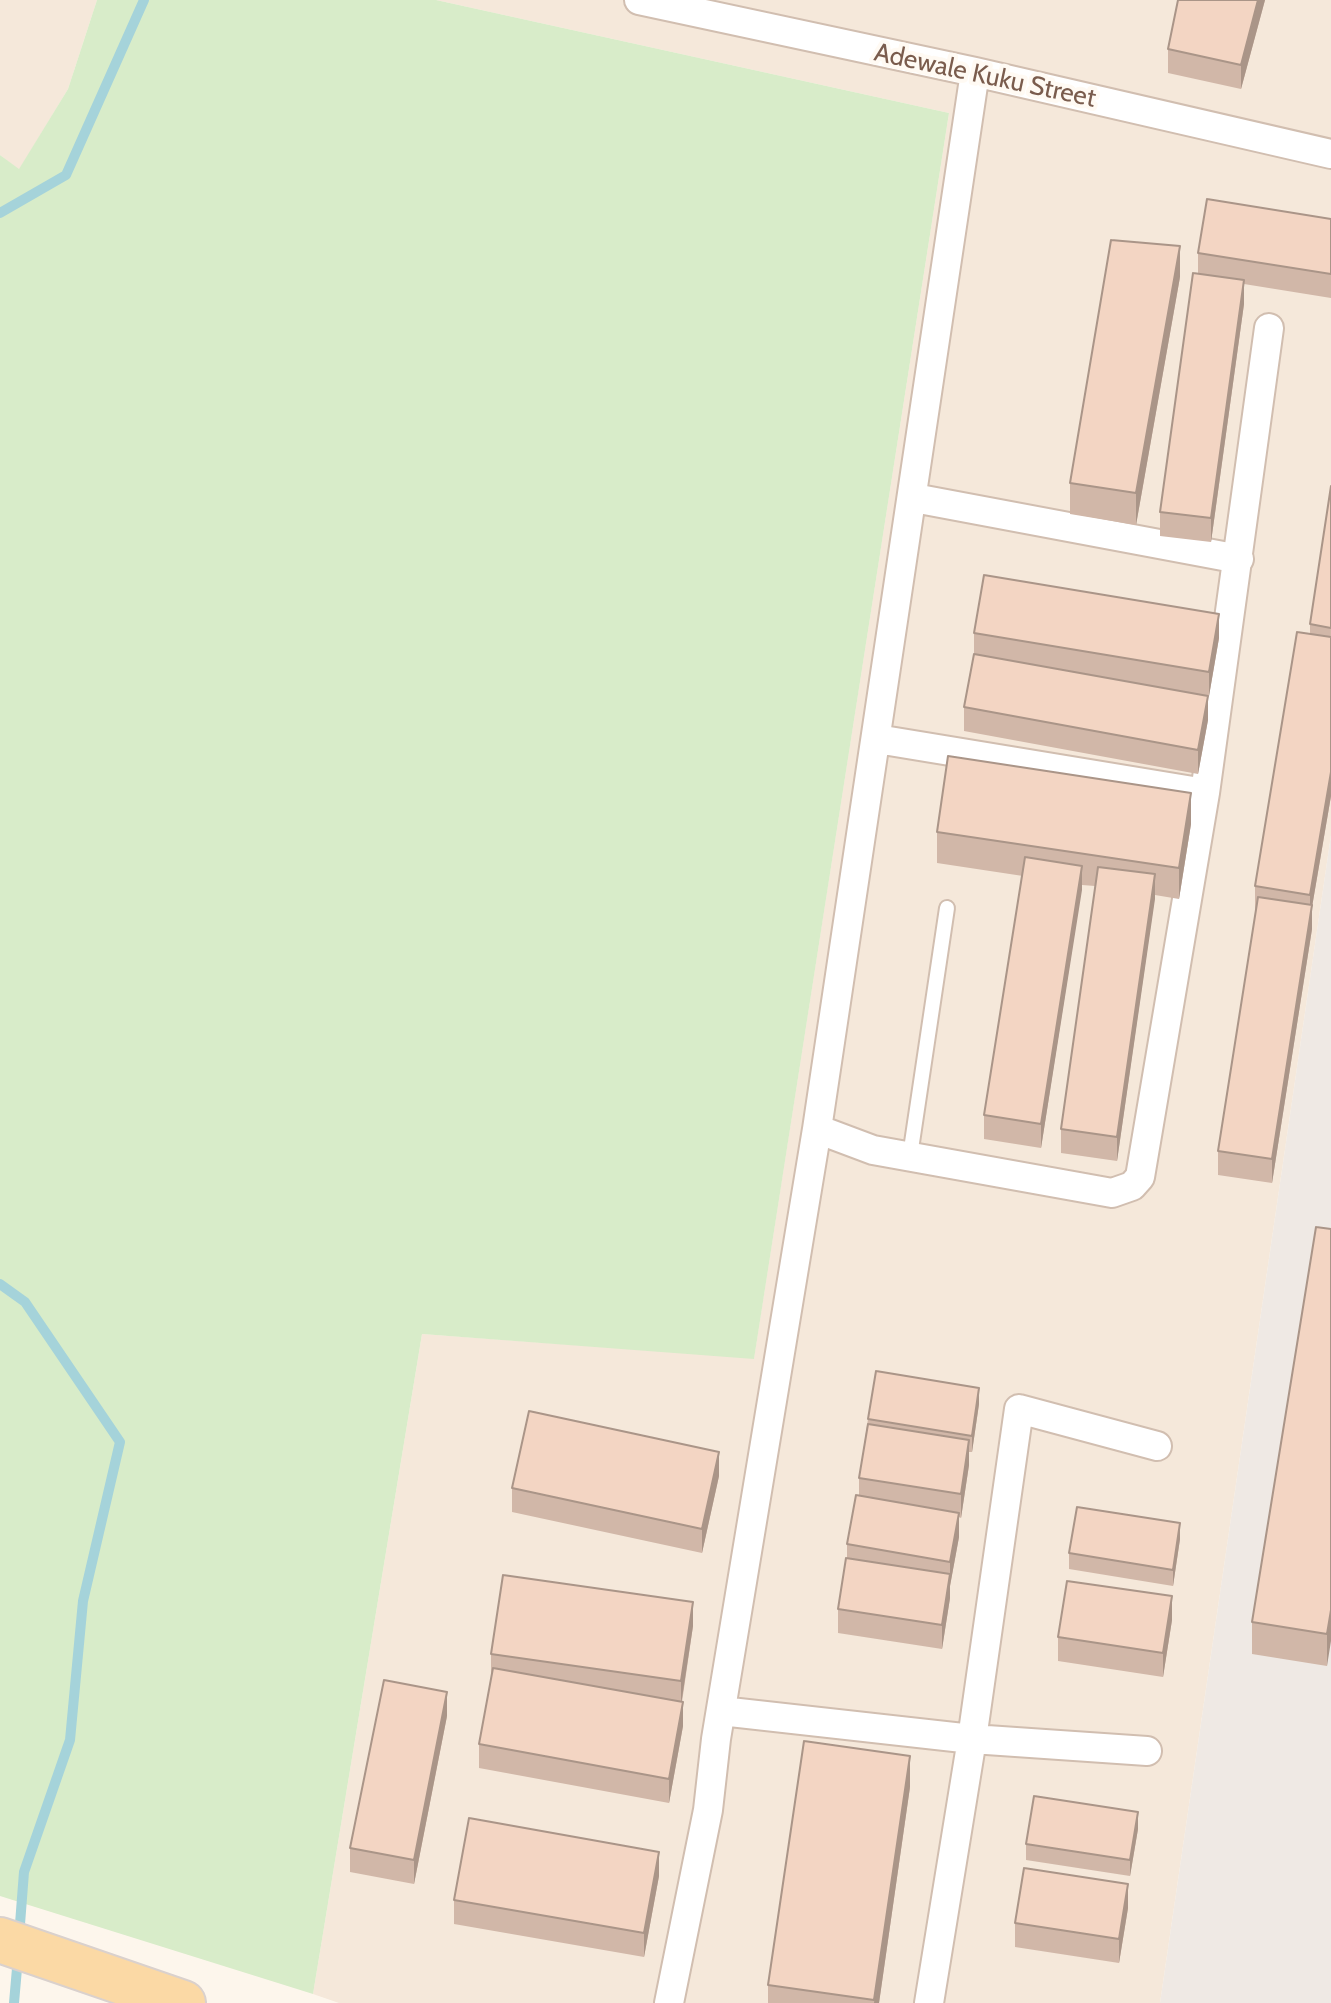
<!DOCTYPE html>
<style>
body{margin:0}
canvas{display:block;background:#fdf6ec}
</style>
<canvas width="1331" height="2003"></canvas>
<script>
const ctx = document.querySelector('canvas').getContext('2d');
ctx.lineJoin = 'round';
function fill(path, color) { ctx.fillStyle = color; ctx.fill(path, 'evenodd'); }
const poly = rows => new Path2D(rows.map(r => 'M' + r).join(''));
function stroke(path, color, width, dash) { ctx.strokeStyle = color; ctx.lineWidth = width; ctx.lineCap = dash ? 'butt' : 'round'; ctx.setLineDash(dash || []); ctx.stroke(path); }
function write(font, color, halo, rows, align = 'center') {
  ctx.font = font + ' Cabin,sans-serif'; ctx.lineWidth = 8; ctx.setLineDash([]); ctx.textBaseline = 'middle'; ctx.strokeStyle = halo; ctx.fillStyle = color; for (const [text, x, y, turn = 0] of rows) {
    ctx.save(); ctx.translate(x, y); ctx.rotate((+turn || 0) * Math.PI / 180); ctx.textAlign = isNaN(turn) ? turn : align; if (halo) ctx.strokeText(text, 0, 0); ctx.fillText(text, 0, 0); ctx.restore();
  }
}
const residential = poly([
 [0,0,97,0,68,89,19,170,0,155],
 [436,0,1331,0,1331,835,1160,2003,339,2003,313,1994,422,1334,754,1358,949,113]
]);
const industrial = poly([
 [1331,835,1331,2003,1160,2003]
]);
const green = poly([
 [97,0,436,0,949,113,754,1359,422,1334,313,1994,0,1896,0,155,19,169,68,89]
]);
const stream = poly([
 [0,213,66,175,144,0],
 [0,1284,25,1302,120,1442,83,1601,70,1740,24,1872,19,1937],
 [14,2003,18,1957]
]);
const lane = poly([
 [910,1156,947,908]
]);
const street = poly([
 [639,0,975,72,1331,154],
 [914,498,1239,559],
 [877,739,1205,793],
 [817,1129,873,1150,1112,1193,1132,1186,1140,1177,1205,793,1269,328],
 [721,1711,972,1739,1019,1409,1157,1446],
 [669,2003,708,1810,716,1739,817,1129,975,72],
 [929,2003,972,1739,1147,1751]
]);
const primary = poly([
 [0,1940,183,2003]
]);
const wall = poly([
 [1178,0,1265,0,1241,89,1168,73,1168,49],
 [1331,219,1331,298,1244,284,1244,304,1211,542,1160,536,1160,512,1198,273,1198,253],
 [1180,277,1136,525,1070,514,1070,483],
 [1331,486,1331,796,1312,907,1312,929,1272,1183,1218,1175,1218,1151,1256,910,1255,910,1255,886,1310,634,1310,624],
 [974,633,1219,638,1209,696,1194,694,1208,720,1198,774,964,731,964,707,974,654],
 [1191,824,1179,899,1155,895,1117,1161,1061,1153,1061,1129,1095,886,1082,885,1041,1148,984,1139,984,1115,1023,876,937,863,937,832],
 [1331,1229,1327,1666,1252,1654,1252,1622],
 [979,1404,972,1452,969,1452,969,1465,961,1518,959,1517,959,1537,950,1586,950,1598,942,1649,838,1633,838,1609,847,1559,847,1544,859,1496,859,1478,868,1419],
 [719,1476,702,1553,512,1512,512,1488],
 [1180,1539,1173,1586,1069,1569,1069,1553],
 [1172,1620,1163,1677,1058,1661,1058,1637],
 [693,1626,682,1702,683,1726,669,1803,479,1768,479,1744,491,1678,491,1654],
 [447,1716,414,1884,350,1872,350,1848],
 [910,1787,879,2003,768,2003,768,1985],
 [1138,1829,1130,1876,1026,1860,1026,1844],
 [659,1876,644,1957,454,1924,454,1900],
 [1128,1908,1119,1963,1015,1947,1015,1923]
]);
const shadedWall = poly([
 [1258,0,1265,0,1241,89,1241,65],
 [1180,246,1180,277,1136,525,1136,493],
 [1244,280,1244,304,1211,542,1211,518],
 [1219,614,1219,638,1209,696,1209,672],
 [1208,696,1208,720,1198,774,1198,750],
 [1331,772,1331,796,1312,907,1312,929,1272,1183,1272,1159,1310,917,1310,895],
 [1191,793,1191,824,1179,899,1179,868],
 [1082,866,1082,890,1041,1148,1041,1124],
 [1155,874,1155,899,1117,1161,1117,1137],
 [979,1388,979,1404,972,1452,972,1436],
 [969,1440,969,1465,961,1518,961,1494],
 [719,1452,719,1476,702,1553,702,1529],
 [959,1513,959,1537,950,1586,950,1562],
 [1180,1523,1180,1539,1173,1586,1173,1570],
 [950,1574,950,1598,942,1649,942,1625],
 [1172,1596,1172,1620,1163,1677,1163,1653],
 [693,1602,693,1626,681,1705,681,1681],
 [1331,1610,1331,1641,1327,1666,1327,1634],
 [447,1692,447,1716,414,1884,414,1860],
 [683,1702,683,1726,669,1803,669,1779],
 [910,1756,910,1787,879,2003,874,2003],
 [1138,1812,1138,1829,1130,1876,1130,1860],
 [659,1852,659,1876,644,1957,644,1933],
 [1128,1884,1128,1908,1119,1963,1119,1939]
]);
const building = poly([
 [1178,0,1258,0,1241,65,1168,49,1178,0],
 [1207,199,1331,219,1331,274,1198,253,1207,199],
 [1111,240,1180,246,1136,493,1070,483,1111,240],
 [1193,273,1244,280,1211,518,1160,512,1193,273],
 [1331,486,1331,628,1310,624,1331,486],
 [984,575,1219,614,1209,672,974,633,984,575],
 [1297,632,1331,637,1331,772,1310,895,1255,886,1297,632],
 [974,654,1208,696,1198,750,964,707,974,654],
 [948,756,1191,793,1179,868,937,832,948,756],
 [1025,857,1082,866,1041,1124,984,1115,1025,857],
 [1098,867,1155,874,1117,1137,1061,1129,1098,867],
 [1258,897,1312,905,1272,1159,1218,1151,1258,897],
 [1316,1227,1331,1229,1331,1610,1327,1634,1252,1622,1316,1227],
 [876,1371,979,1388,972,1436,868,1419,876,1371],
 [529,1411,719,1452,702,1529,512,1488,529,1411],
 [868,1424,969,1440,961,1494,859,1478,868,1424],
 [856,1495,959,1513,950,1562,847,1544,856,1495],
 [1077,1507,1180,1523,1173,1570,1069,1553,1077,1507],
 [846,1558,950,1574,942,1625,838,1609,846,1558],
 [503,1575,693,1602,681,1681,491,1654,503,1575],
 [1067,1581,1172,1596,1163,1653,1058,1637,1067,1581],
 [493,1668,683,1702,669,1779,479,1744,493,1668],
 [384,1680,447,1692,414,1860,350,1848,384,1680],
 [804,1741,910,1756,874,2000,768,1985,804,1741],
 [1034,1796,1138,1812,1130,1860,1026,1844,1034,1796],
 [469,1818,659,1852,644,1933,454,1900,469,1818],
 [1024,1868,1128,1884,1119,1939,1015,1923,1024,1868]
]);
const streetNames = [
 ["Adewale Kuku Street",985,76,12]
];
fill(residential, '#f5e8da');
fill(industrial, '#efe9e4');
fill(green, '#d8ecc9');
stroke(stream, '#a5d3da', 10);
stroke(lane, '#d1beb0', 18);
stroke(street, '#d1beb0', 32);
stroke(primary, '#dad1cd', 48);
stroke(lane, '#fff', 14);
stroke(street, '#fff', 28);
stroke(primary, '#fbd9a5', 44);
fill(wall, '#d1b7a8');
fill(shadedWall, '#aa9588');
fill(building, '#f3d5c3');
stroke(building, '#aa9588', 2);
write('26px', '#7a5c4d', '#fffaf3', streetNames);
</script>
